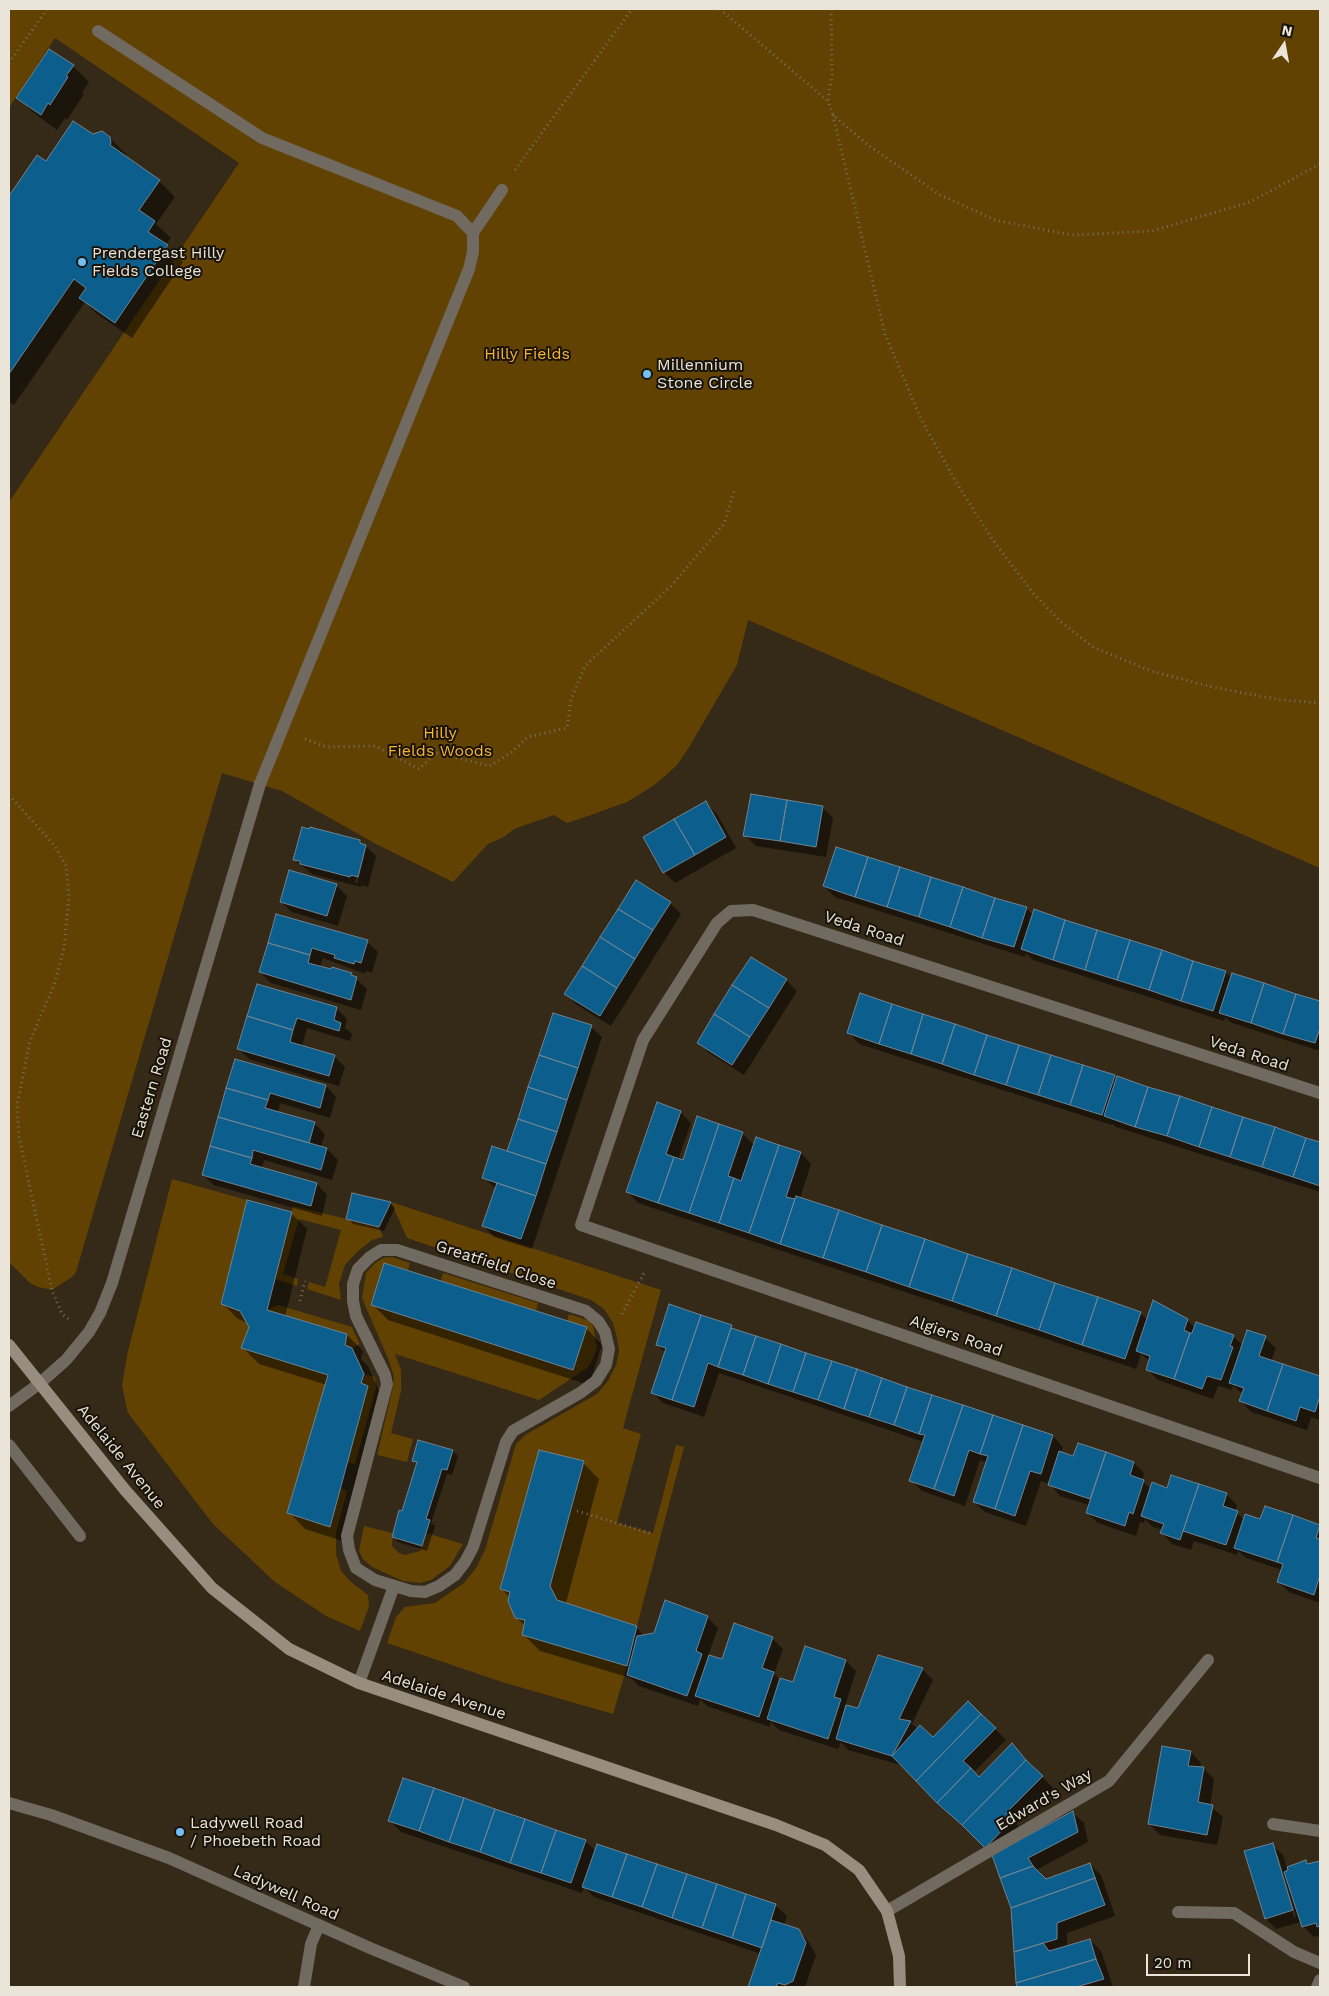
<!DOCTYPE html>
<style>
body{margin:0}
#map{position:relative;width:1329px;height:1996px;overflow:hidden;background:#352917;font-family:"Work Sans",sans-serif}
canvas{display:block}
.frame{position:absolute;inset:0;border:10px solid #ebe4d8;pointer-events:none}
.north{position:absolute;left:1259px;top:20px;width:50px;height:50px;-webkit-text-stroke:4px #18130b;paint-order:stroke;rotate:12deg;font-size:14px;font-weight:700;line-height:20px;text-align:center;color:#ebe4d8}
.north::after{content:'';display:block;margin:auto;width:18px;height:22px;background:#ebe4d8;clip-path:polygon(50% 0,100% 100%,50% 72%,0 100%)}
.scale{position:absolute;left:1146px;top:1954px;width:104px;height:22px;box-sizing:border-box;border:2px solid #ebe4d8;border-top:0;padding-left:6px;font-size:15px;line-height:18px;white-space:nowrap;color:#ebe4d8;-webkit-text-stroke:4px #18130b;paint-order:stroke}
</style>
<div id="map">
<canvas width="1329" height="1996"></canvas>
<div class="frame"></div>
<div class="north">N</div>
<div class="scale">20 m</div>
</div>
<script>
const ctx = document.querySelector('canvas').getContext('2d');
ctx.lineJoin = 'round';
function fill(path, color) { ctx.fillStyle = color; ctx.fill(path, 'evenodd'); }
const poly = rows => new Path2D(rows.map(r => 'M' + r).join(''));
function stroke(path, color, width, dash) { ctx.strokeStyle = color; ctx.lineWidth = width; ctx.lineCap = dash ? 'butt' : 'round'; ctx.setLineDash(dash || []); ctx.stroke(path); }
function write(font, color, halo, rows, align = 'center') {
  ctx.font = font + ' "Work Sans",sans-serif'; ctx.lineWidth = 4; ctx.setLineDash([]); ctx.textBaseline = 'middle'; ctx.strokeStyle = halo; ctx.fillStyle = color; for (const [text, x, y, turn = 0] of rows) {
    ctx.save(); ctx.translate(x, y); ctx.rotate((+turn || 0) * Math.PI / 180); ctx.textAlign = isNaN(turn) ? turn : align; if (halo) ctx.strokeText(text, 0, 0); ctx.fillText(text, 0, 0); ctx.restore();
  }
}
const green = poly([
 [9,9,1320,9,1320,868,748,620,737,665,688,749,677,765,666,775,653,786,627,802,591,815,567,823,554,815,514,829,504,837,488,844,453,882,374,843,282,791,222,773,76,1272,72,1277,52,1290,38,1287,30,1283,9,1262,9,502,239,163,55,38,9,108],
 [172,1179,247,1200,221,1303,240,1311,249,1327,242,1348,328,1375,287,1513,330,1527,340,1488,347,1491,336,1533,336,1554,341,1571,351,1582,368,1595,369,1606,360,1631,326,1616,275,1582,213,1524,128,1413,122,1386,127,1355],
 [391,1202,661,1290,623,1428,641,1434,617,1523,653,1533,676,1445,684,1447,637,1626,557,1600,550,1586,539,1450,500,1589,510,1592,508,1601,515,1618,525,1620,523,1635,627,1666,613,1714,502,1682,387,1643,396,1617,405,1607,435,1603,464,1583,476,1568,485,1550,516,1444,525,1435,597,1394,608,1381,616,1365,619,1351,617,1338,613,1323,604,1309,591,1300,407,1238],
 [293,1206,379,1227,383,1237,372,1240,358,1251,345,1265,339,1284,341,1300,307,1289,309,1282,325,1287,341,1230,299,1219,283,1274,298,1279,297,1286,275,1279],
 [392,1257,410,1263,408,1270,384,1263,371,1305,567,1321,569,1314,590,1321,593,1326,597,1347,593,1359,587,1368,539,1400,395,1354,401,1370,401,1391,391,1433,413,1439,407,1462,377,1455,392,1391,394,1377,389,1361,362,1298,366,1273,375,1263,383,1258],
 [443,1273,538,1303,536,1311,441,1281],
 [278,1305,352,1327,360,1344,352,1348,345,1345,347,1334,267,1310],
 [364,1374,375,1377,376,1388,355,1464,347,1462,368,1386,361,1383],
 [364,1526,393,1533,392,1546,399,1553,405,1555,420,1551,426,1533,463,1544,450,1566,431,1580,420,1583,403,1581,372,1567,363,1559,359,1551]
]);
const shadow = poly([
 [73,66,89,82,82,93,84,94,67,120,65,118,57,130,34,113,18,97],
 [93,135,110,138,126,154,127,159,159,181,175,197,156,224,171,238,165,245,183,262,132,338,97,314,85,302,14,405,9,402,9,198,37,156,46,163],
 [706,803,717,814,736,848,675,883,664,872],
 [822,807,833,818,826,857,756,846,745,835],
 [360,841,376,856,368,887,362,885,361,887,312,874,295,860],
 [364,849,366,849,357,883,355,883],
 [336,885,347,896,338,926,292,912,281,902],
 [824,886,1026,908,1033,915,1225,972,1232,978,1233,974,1320,1002,1320,1051,1232,1023,1225,1017,1224,1021,1033,960,1026,953,1025,957,835,897],
 [670,903,681,914,611,1026,577,1005,566,994],
 [277,915,367,942,378,952,372,973,366,971,365,974,323,958,320,967,351,974,367,989,361,1010,271,983,260,972],
 [786,980,797,991,744,1075,709,1053,698,1043],
 [258,985,337,1009,347,1019,345,1028,352,1034,350,1041,307,1028,302,1047,334,1056,345,1067,339,1086,249,1059,239,1049],
 [554,1014,591,1027,602,1037,532,1249,494,1237,484,1226,496,1189,483,1177,508,1152],
 [849,1033,1114,1077,1117,1080,1117,1078,1320,1143,1320,1192,1116,1127,1113,1124,1112,1125,859,1044],
 [236,1061,326,1086,336,1097,330,1118,280,1103,278,1113,314,1123,325,1134,321,1147,327,1149,338,1160,332,1180,264,1160,262,1169,317,1184,327,1195,322,1216,214,1185,203,1175],
 [680,1112,691,1123,678,1160,684,1161,742,1133,754,1145,801,1153,811,1164,800,1198,1140,1313,1148,1320,1187,1320,1195,1328,1233,1336,1243,1346,1265,1338,1276,1348,1271,1361,1320,1378,1320,1420,1311,1417,1307,1430,1251,1412,1241,1401,1243,1394,1233,1386,1232,1390,1218,1386,1213,1399,1158,1380,1147,1369,1150,1362,1141,1354,1136,1369,638,1203,628,1192],
 [390,1203,395,1208,384,1231,353,1224,348,1218],
 [291,1213,307,1229,285,1317,347,1335,363,1351,361,1359,368,1366,379,1391,346,1542,305,1529,289,1512,327,1385,259,1364,243,1348,251,1327,248,1323,238,1319,222,1303],
 [372,1304,586,1328,602,1345,589,1385,388,1320],
 [731,1326,736,1331,1053,1436,1063,1447,1061,1454,1074,1458,1078,1445,1134,1463,1144,1473,1142,1481,1151,1489,1226,1494,1237,1505,1235,1512,1245,1520,1261,1521,1265,1507,1320,1526,1320,1603,1289,1592,1278,1582,1282,1570,1246,1558,1238,1551,1237,1555,1194,1541,1191,1550,1172,1544,1162,1533,1163,1530,1153,1527,1145,1519,1144,1523,1140,1522,1136,1536,1098,1523,1087,1513,1089,1505,1060,1496,1050,1484,1041,1481,1026,1526,985,1512,974,1502,987,1463,980,1460,965,1506,922,1491,911,1480,924,1442,719,1373,704,1417,663,1403,652,1392,666,1353,657,1345],
 [453,1451,458,1456,452,1475,447,1474,431,1523,435,1526,427,1551,398,1542,393,1536,403,1513,418,1464,414,1460],
 [583,1463,599,1479,566,1603,636,1627,644,1636,707,1617,718,1628,708,1656,722,1661,772,1638,783,1649,774,1674,781,1680,794,1684,846,1661,856,1671,845,1706,859,1709,922,1669,933,1680,912,1724,918,1729,933,1739,968,1702,1006,1740,973,1773,979,1778,1022,1756,1053,1788,1016,1824,1023,1831,1005,1848,1073,1813,1084,1823,1088,1842,1038,1869,1045,1881,1090,1864,1101,1875,1115,1916,1067,1933,1067,1947,1090,1940,1101,1951,1113,1987,1018,1987,1013,1908,994,1855,904,1766,848,1750,841,1742,838,1749,779,1730,771,1722,770,1727,707,1706,700,1699,698,1706,639,1686,631,1678,540,1651,524,1635,525,1626,516,1617,510,1598,501,1588],
 [1191,1752,1201,1763,1200,1768,1203,1768,1214,1779,1210,1806,1223,1817,1217,1845,1160,1835,1149,1824],
 [390,1821,585,1841,596,1851,597,1845,776,1906,787,1916,784,1925,798,1930,809,1942,816,1955,805,1987,750,1987,761,1954,594,1897,584,1887,582,1893,401,1832],
 [1272,1845,1283,1855,1287,1868,1305,1862,1309,1865,1320,1862,1320,1935,1314,1937,1303,1926,1301,1922,1276,1929,1266,1919],
 [1275,1856,1278,1856,1296,1916,1294,1917]
]);
const building = poly([
 [49,49,74,65,66,76,68,77,50,105,48,103,41,115,16,98,49,49],
 [73,121,93,134,102,131,110,137,111,143,110,145,160,180,139,210,155,221,148,232,168,245,115,323,79,298,86,288,74,279,9,374,9,196,37,155,46,161,73,121],
 [751,794,787,800,780,841,743,836,751,794],
 [787,800,823,806,816,847,780,841,787,800],
 [706,801,726,837,695,855,674,819,706,801],
 [674,819,695,855,663,873,643,837,674,819],
 [302,827,309,829,310,827,360,840,360,843,366,845,358,877,351,875,350,877,300,864,300,861,293,860,302,827],
 [836,847,868,857,855,897,823,886,836,847],
 [868,857,900,867,887,907,855,897,868,857],
 [900,867,931,877,919,917,887,907,900,867],
 [289,870,337,884,327,916,280,902,289,870],
 [931,877,963,887,950,927,919,917,931,877],
 [636,880,671,902,653,930,618,909,636,880],
 [963,887,995,898,982,938,950,927,963,887],
 [995,898,1027,907,1014,947,982,938,995,898],
 [618,909,653,930,635,959,600,937,618,909],
 [1034,909,1065,920,1053,960,1021,949,1034,909],
 [276,914,368,940,361,963,355,961,354,964,334,958,335,955,312,948,310,955,268,943,276,914],
 [1065,920,1097,930,1085,970,1053,960,1065,920],
 [1097,930,1130,940,1117,980,1085,970,1097,930],
 [600,937,635,959,617,988,582,966,600,937],
 [1130,940,1162,950,1149,990,1117,980,1130,940],
 [268,943,310,955,308,963,331,969,332,967,352,973,351,975,357,977,351,1000,259,972,268,943],
 [1162,950,1193,961,1181,1001,1149,990,1162,950],
 [751,957,787,979,769,1008,732,985,751,957],
 [1193,961,1226,971,1213,1011,1181,1001,1193,961],
 [582,966,617,988,600,1016,564,994,582,966],
 [1232,973,1264,983,1251,1023,1219,1013,1232,973],
 [1264,983,1296,994,1283,1034,1251,1023,1264,983],
 [257,984,337,1007,334,1020,341,1023,339,1031,297,1018,293,1030,247,1016,257,984],
 [732,985,769,1008,750,1037,714,1014,732,985],
 [860,993,892,1004,879,1044,847,1033,860,993],
 [1296,994,1320,1001,1320,1028,1315,1043,1283,1034,1296,994],
 [892,1004,923,1014,911,1054,879,1044,892,1004],
 [553,1013,592,1025,578,1068,539,1055,553,1013],
 [714,1014,750,1037,732,1065,697,1043,714,1014],
 [923,1014,955,1024,942,1064,911,1054,923,1014],
 [247,1016,293,1030,290,1042,335,1055,329,1076,237,1049,247,1016],
 [955,1024,987,1035,974,1075,942,1064,955,1024],
 [987,1035,1019,1045,1006,1085,974,1075,987,1035],
 [1019,1045,1051,1055,1038,1095,1006,1085,1019,1045],
 [539,1055,578,1068,567,1100,528,1087,539,1055],
 [1051,1055,1083,1065,1070,1105,1038,1095,1051,1055],
 [235,1059,326,1085,320,1108,270,1093,268,1100,226,1088,235,1059],
 [1083,1065,1115,1075,1102,1115,1070,1105,1083,1065],
 [1117,1076,1148,1087,1135,1127,1104,1116,1117,1076],
 [528,1087,567,1100,557,1132,518,1119,528,1087],
 [1148,1087,1180,1096,1167,1136,1135,1127,1148,1087],
 [226,1088,268,1100,265,1108,315,1122,309,1143,218,1117,226,1088],
 [1180,1096,1212,1107,1199,1147,1167,1136,1180,1096],
 [657,1102,681,1111,666,1154,674,1157,658,1203,626,1192,657,1102],
 [1212,1107,1243,1117,1230,1157,1199,1147,1212,1107],
 [697,1116,719,1124,689,1213,658,1203,674,1157,683,1160,697,1116],
 [218,1117,327,1148,321,1170,253,1150,252,1158,210,1146,218,1117],
 [1243,1117,1275,1127,1262,1167,1230,1157,1243,1117],
 [518,1119,557,1132,546,1164,507,1151,518,1119],
 [719,1124,743,1132,728,1176,734,1178,719,1223,689,1213,719,1124],
 [1275,1127,1306,1138,1293,1177,1262,1167,1275,1127],
 [756,1137,779,1145,749,1233,719,1223,734,1178,741,1181,756,1137],
 [1306,1138,1320,1142,1320,1186,1293,1177,1306,1138],
 [779,1145,801,1152,786,1197,795,1199,780,1244,749,1233,779,1145],
 [210,1146,252,1158,250,1164,317,1183,311,1206,202,1175,210,1146],
 [492,1146,546,1164,536,1196,482,1178,492,1146],
 [497,1183,536,1196,521,1239,482,1226,497,1183],
 [352,1193,391,1202,379,1227,346,1219,352,1193],
 [796,1196,839,1210,823,1258,780,1244,796,1196],
 [247,1200,292,1212,267,1310,347,1334,345,1345,352,1348,364,1374,361,1383,368,1386,330,1527,287,1513,328,1375,241,1348,249,1327,240,1311,221,1304,247,1200],
 [839,1210,882,1225,866,1272,823,1258,839,1210],
 [882,1225,925,1239,909,1287,866,1272,882,1225],
 [925,1239,968,1254,952,1301,909,1287,925,1239],
 [968,1254,1012,1268,996,1316,952,1301,968,1254],
 [384,1263,587,1327,573,1370,371,1305,384,1263],
 [1012,1268,1055,1283,1039,1330,996,1316,1012,1268],
 [1055,1283,1098,1297,1082,1345,1039,1330,1055,1283],
 [1098,1297,1141,1312,1125,1359,1082,1345,1098,1297],
 [1153,1300,1188,1319,1184,1330,1190,1333,1174,1379,1146,1370,1150,1356,1136,1351,1153,1300],
 [669,1304,701,1315,672,1400,651,1393,666,1348,656,1345,669,1304],
 [701,1315,732,1325,718,1367,708,1363,694,1407,672,1400,701,1315],
 [1196,1322,1234,1335,1230,1346,1233,1347,1221,1380,1207,1376,1202,1389,1174,1379,1190,1333,1192,1333,1196,1322],
 [731,1328,756,1336,743,1375,718,1367,731,1328],
 [1247,1330,1266,1336,1259,1356,1283,1364,1267,1411,1239,1401,1244,1388,1229,1383,1247,1330],
 [756,1336,781,1344,768,1384,743,1375,756,1336],
 [781,1344,806,1353,793,1392,768,1384,781,1344],
 [806,1353,832,1361,818,1400,793,1392,806,1353],
 [832,1361,857,1369,844,1409,818,1400,832,1361],
 [1283,1364,1320,1376,1320,1396,1315,1412,1300,1407,1296,1421,1267,1411,1283,1364],
 [857,1369,882,1378,869,1417,844,1409,857,1369],
 [882,1378,907,1387,894,1425,869,1417,882,1378],
 [907,1387,932,1395,919,1434,894,1425,907,1387],
 [932,1395,963,1405,934,1489,909,1481,925,1435,919,1434,932,1395],
 [963,1405,993,1415,980,1454,969,1450,954,1496,934,1489,963,1405],
 [993,1415,1023,1425,995,1509,973,1502,988,1456,980,1454,993,1415],
 [1023,1425,1053,1435,1041,1474,1030,1471,1015,1516,995,1509,1023,1425],
 [418,1440,453,1450,447,1470,442,1469,426,1519,430,1520,422,1546,392,1537,399,1510,402,1511,417,1462,412,1461,418,1440],
 [1078,1443,1106,1452,1090,1499,1048,1485,1059,1451,1073,1456,1078,1443],
 [539,1450,584,1461,550,1586,557,1600,637,1626,627,1666,522,1635,525,1620,515,1618,508,1601,510,1592,500,1589,539,1450],
 [1106,1452,1134,1462,1130,1475,1144,1480,1133,1514,1129,1512,1125,1526,1086,1513,1106,1452],
 [1171,1475,1199,1484,1180,1540,1160,1533,1164,1524,1141,1516,1152,1482,1167,1488,1171,1475],
 [1199,1484,1227,1493,1223,1506,1238,1511,1226,1545,1183,1531,1199,1484],
 [1265,1506,1293,1515,1277,1562,1234,1548,1245,1514,1260,1519,1265,1506],
 [1293,1515,1320,1525,1316,1538,1320,1539,1320,1575,1314,1595,1277,1582,1283,1564,1277,1562,1293,1515],
 [665,1600,708,1616,696,1651,702,1654,687,1696,627,1675,637,1636,654,1633,665,1600],
 [734,1623,773,1637,762,1668,774,1672,759,1717,695,1696,709,1655,722,1659,734,1623],
 [805,1646,846,1660,834,1697,841,1699,828,1739,767,1719,780,1678,793,1682,805,1646],
 [878,1655,923,1668,899,1719,911,1721,892,1756,836,1739,846,1705,858,1708,878,1655],
 [968,1701,981,1714,916,1781,892,1756,920,1725,933,1737,968,1701],
 [981,1714,996,1728,963,1761,971,1768,937,1803,916,1781,981,1714],
 [1012,1743,1026,1760,962,1825,937,1803,971,1768,979,1777,1012,1743],
 [1162,1746,1191,1751,1188,1766,1204,1767,1198,1802,1213,1805,1207,1835,1148,1824,1162,1746],
 [1026,1760,1043,1776,1006,1813,1013,1819,985,1848,962,1825,1026,1760],
 [403,1778,434,1788,419,1831,388,1821,403,1778],
 [434,1788,464,1798,449,1842,419,1831,434,1788],
 [464,1798,495,1809,480,1852,449,1842,464,1798],
 [495,1809,525,1819,510,1863,480,1852,495,1809],
 [1073,1811,1078,1832,1028,1858,1033,1866,1000,1878,992,1855,1073,1811],
 [525,1819,556,1830,541,1873,510,1863,525,1819],
 [556,1830,586,1840,571,1883,541,1873,556,1830],
 [1273,1843,1293,1910,1265,1919,1244,1851,1273,1843],
 [597,1844,627,1854,612,1897,582,1887,597,1844],
 [627,1854,657,1864,642,1907,612,1897,627,1854],
 [1306,1860,1307,1864,1320,1861,1320,1926,1317,1927,1316,1923,1302,1927,1284,1872,1288,1870,1287,1867,1306,1860],
 [1090,1863,1095,1878,1011,1908,1000,1878,1033,1866,1046,1879,1090,1863],
 [657,1864,687,1874,672,1918,642,1907,657,1864],
 [687,1874,717,1884,702,1928,672,1918,687,1874],
 [1095,1878,1105,1905,1057,1923,1057,1939,1014,1952,1011,1908,1095,1878],
 [717,1884,746,1894,732,1938,702,1928,717,1884],
 [746,1894,776,1904,762,1948,732,1938,746,1894],
 [771,1920,799,1929,806,1943,793,1981,785,1985,778,1983,776,1987,748,1987,771,1920],
 [1090,1939,1096,1959,1016,1983,1014,1952,1043,1943,1049,1951,1090,1939],
 [1096,1959,1104,1979,1076,1987,1017,1987,1016,1983,1096,1959]
]);
const path = poly([
 [720,9,828,101,833,115,868,145,940,195,995,220,1071,235,1152,231,1250,202,1320,164],
 [9,63,47,9],
 [828,100,832,75,831,9],
 [833,115,885,334,920,417,955,480,992,539,1033,593,1060,621,1093,647,1151,671,1212,687,1281,700,1320,703],
 [515,170,632,9],
 [305,739,327,747,375,746,419,769,436,753,490,766,512,752,528,737,567,728,571,699,585,666,671,586,724,524,735,488],
 [9,795,55,846,66,866,69,897,64,948,54,985,30,1041,17,1105,19,1137,52,1290,62,1314,70,1320],
 [300,1301,305,1281],
 [622,1314,644,1273],
 [577,1511,653,1534]
]);
const service = poly([
 [98,31,262,138,457,216,473,233],
 [260,784,469,269,473,252,473,233,502,190]
]);
const minor = poly([
 [1320,1093,753,910,731,911,717,923,643,1040,581,1225,1320,1478],
 [381,1250,397,1250,586,1311,598,1321,605,1332,609,1349,606,1365,596,1381,580,1393,513,1431,506,1442,473,1547,465,1562,455,1575,439,1586,425,1592,411,1591,375,1580,356,1568,349,1550,347,1536,387,1384,385,1375,356,1316,353,1301,353,1284,358,1269,370,1257,381,1250],
 [9,1406,40,1383,66,1360,89,1332,100,1313,112,1283,260,784],
 [9,1445,80,1536],
 [359,1683,394,1586],
 [1273,1824,1320,1831],
 [887,1911,1109,1781,1208,1660],
 [1178,1912,1234,1913,1294,1952,1320,1963],
 [304,1987,311,1944,319,1925],
 [1317,1987,1320,1980]
]);
const tertiary = poly([
 [9,1803,51,1815,169,1858,370,1948,464,1987]
]);
const secondary = poly([
 [9,1345,125,1490,212,1588,289,1649,359,1683,776,1825,825,1845,859,1870,887,1911,899,1956,900,1987]
]);
const markers = [
 [82,262,5,"#74c0f6"],
 [647,374,5,"#74c0f6"],
 [180,1832,5,"#74c0f6"]
];
const poiNames = [
 ["Prendergast Hilly",92,253],
 ["Fields College",92,271],
 ["Millennium",657,365],
 ["Stone Circle",657,383],
 ["Ladywell Road",190,1823],
 ["/ Phoebeth Road",190,1841]
];
const parkNames = [
 ["Hilly Fields",527,354],
 ["Hilly",440,733],
 ["Fields Woods",440,751]
];
const streetNames = [
 ["Veda Road",864,929,18],
 ["Veda Road",1249,1054,18],
 ["Eastern Road",152,1088,-73],
 ["Greatfield Close",496,1265,18],
 ["Algiers Road",956,1336,19],
 ["Adelaide Avenue",121,1457,51],
 ["Adelaide Avenue",444,1695,18],
 ["Edward's Way",1044,1800,-30],
 ["Ladywell Road",286,1893,24]
];
fill(green, '#614202');
fill(shadow, '#0007');
fill(building, '#0c5f8d');
stroke(building, '#6e8393', 1);
stroke(path, '#796f5f', 3, [1, 4]);
stroke(service, '#706a61', 12);
stroke(minor, '#706a61', 12);
stroke(tertiary, '#706a61', 12);
stroke(secondary, '#978e7f', 12);
for (const [x, y, r, color] of markers) { const dot = new Path2D(); dot.arc(x, y, r, 0, 2 * Math.PI); ctx.fillStyle = color; ctx.fill(dot); stroke(dot, '#18130b', 2); }
write('16px', '#ebe4d8', '#18130b', poiNames, 'left');
write('16px', '#fbb52c', '#18130b', parkNames);
write('16px', '#ebe4d8', '#18130b', streetNames);
</script>
